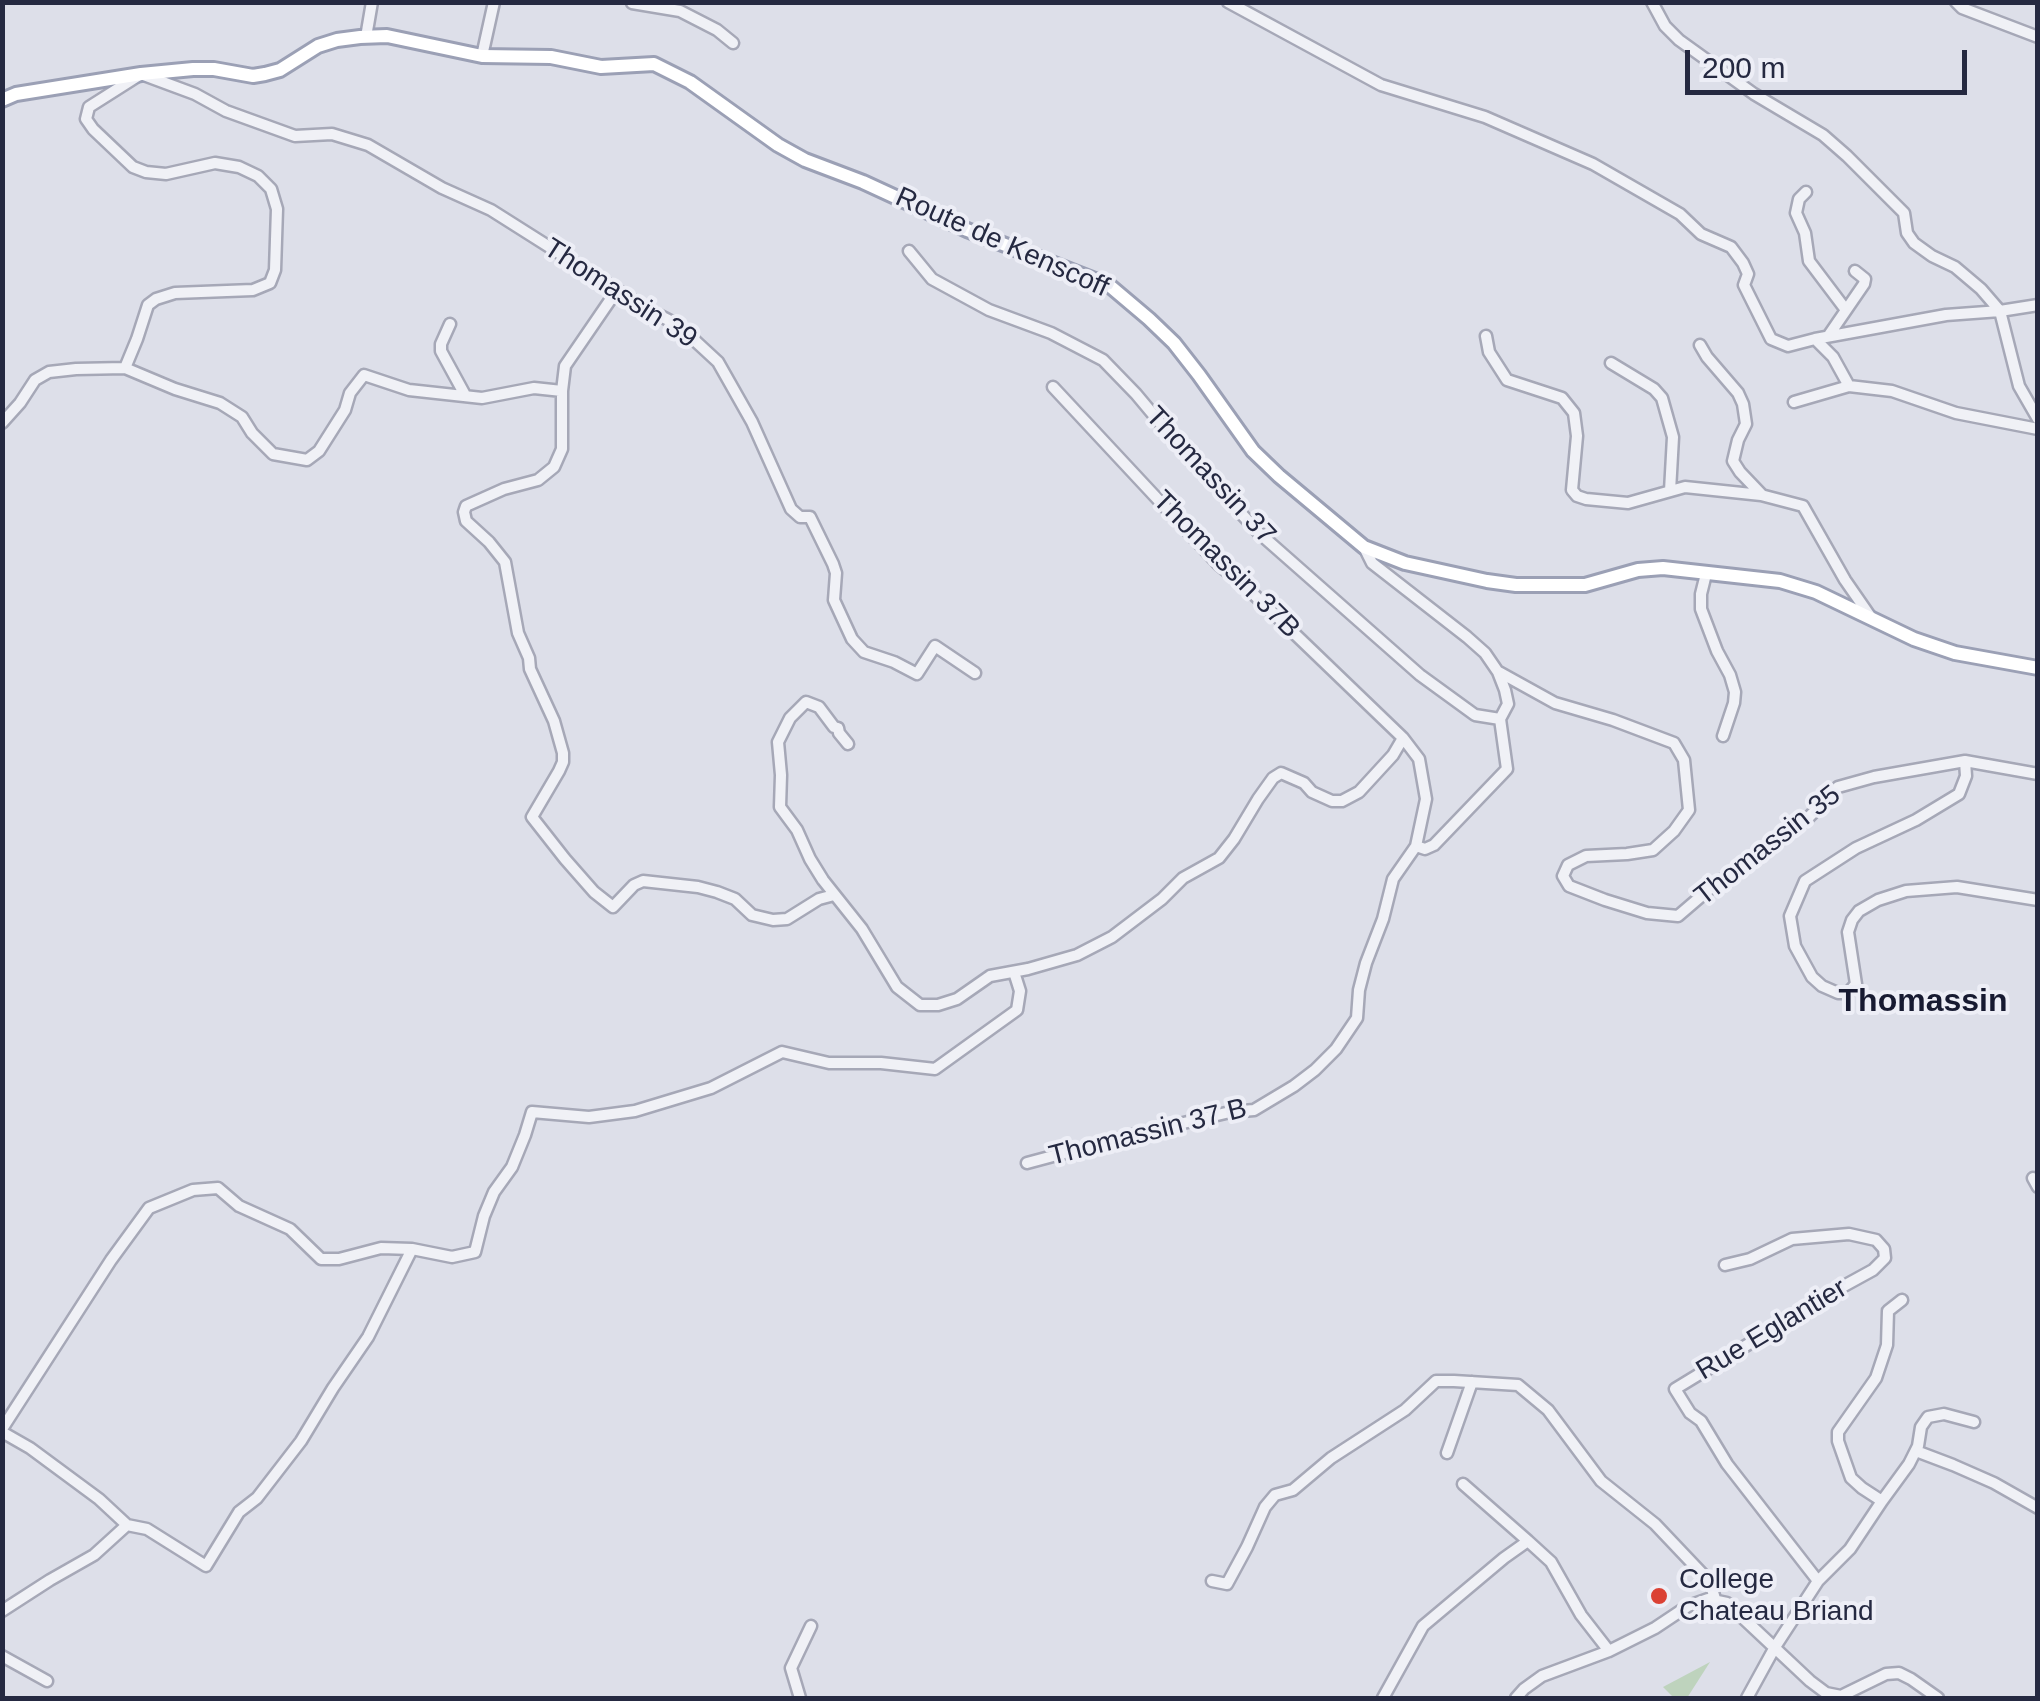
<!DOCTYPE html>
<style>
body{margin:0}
#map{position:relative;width:2040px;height:1701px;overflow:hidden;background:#dddfe9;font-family:Arial,sans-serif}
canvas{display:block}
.frame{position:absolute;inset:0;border:5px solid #252941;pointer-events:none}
.scale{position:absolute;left:1685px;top:50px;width:282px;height:45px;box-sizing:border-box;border:5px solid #252941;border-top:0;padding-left:12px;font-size:30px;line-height:35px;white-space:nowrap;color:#252941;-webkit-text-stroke:8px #edeef6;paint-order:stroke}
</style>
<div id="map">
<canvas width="2040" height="1701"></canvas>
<div class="frame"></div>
<div class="scale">200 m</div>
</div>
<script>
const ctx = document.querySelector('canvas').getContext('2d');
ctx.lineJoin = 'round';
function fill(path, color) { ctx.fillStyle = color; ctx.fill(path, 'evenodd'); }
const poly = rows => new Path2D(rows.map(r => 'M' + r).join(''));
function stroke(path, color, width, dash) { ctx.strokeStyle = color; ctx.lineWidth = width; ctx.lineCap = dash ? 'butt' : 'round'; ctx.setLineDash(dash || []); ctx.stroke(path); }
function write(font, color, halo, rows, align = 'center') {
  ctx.font = font + ' Arial,sans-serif'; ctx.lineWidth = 8; ctx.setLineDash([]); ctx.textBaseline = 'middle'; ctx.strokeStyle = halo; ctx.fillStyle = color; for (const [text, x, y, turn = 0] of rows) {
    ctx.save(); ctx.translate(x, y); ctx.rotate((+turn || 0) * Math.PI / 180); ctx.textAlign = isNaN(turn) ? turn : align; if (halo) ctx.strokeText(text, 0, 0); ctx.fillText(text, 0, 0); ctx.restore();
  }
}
const green = poly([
 [1710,1662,1687,1698,1674,1698,1663,1687]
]);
const minor = poly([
 [1228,2,1381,85,1485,117,1593,164,1680,214,1701,234,1731,247,1743,263,1748,274,1744,285,1771,339,1788,346,1815,339,1833,357,1849,386,1892,391,1956,413,2038,429],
 [1652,2,1665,26,1679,40,1754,94,1823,135,1847,156,1904,213,1907,233,1914,243,1932,256,1955,267,1981,289,2000,311,2019,386,2038,419],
 [1956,2,1962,8,2038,37],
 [632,3,680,11,717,30,733,43],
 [366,37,372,2],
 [482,56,494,2],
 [1806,192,1799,199,1796,213,1805,233,1809,261,1846,310],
 [909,251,932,279,989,310,1051,333,1103,360,1136,394,1182,449,1259,533,1420,675,1475,715,1500,719],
 [617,290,565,366,562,391,562,449,554,467,538,480,504,489,466,506,464,512,466,521,489,542,505,562,518,633,529,658,530,669,554,721,563,753,563,762,559,771,532,817,565,859,594,892,613,907,634,885,643,881,698,887,717,892,735,899,752,915,773,920,787,919,819,899,834,895],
 [450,324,441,344,441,351,465,395],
 [1829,335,1864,284,1865,279,1855,271],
 [1486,336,1489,352,1507,380,1562,398,1574,413,1577,436,1572,490,1577,496,1586,499,1628,503,1685,487,1761,495,1803,506,1845,580,1872,619],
 [1815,339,1946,315,2000,311,2038,305],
 [1700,345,1707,357,1738,393,1743,404,1746,424,1738,440,1733,461,1740,472,1761,494],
 [1611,363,1654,389,1662,398,1673,437,1670,491],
 [125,368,175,389,220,403,242,417,252,433,273,454,307,460,319,451,345,410,350,393,364,375,409,390,482,398,534,388,562,391],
 [1053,387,1219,565,1245,586,1403,738],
 [1794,402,1849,386],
 [2,423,20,403,35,380,49,372,76,369,125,368,137,339,148,305,156,299,175,293,253,290,270,283,275,270,277,209,271,189,258,176,239,167,215,163,166,174,146,172,133,167,93,129,86,119,89,107,141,74,195,94,226,111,295,136,332,134,368,145,442,188,491,210,649,310,678,325,718,362,752,422,791,509,800,517,810,517,833,564,836,573,834,600,852,639,864,652,894,662,917,674,935,646,975,673],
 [1706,574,1701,594,1701,609,1717,651,1730,675,1735,692,1734,703,1723,736],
 [1499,672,1555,703,1613,720,1674,743,1684,760,1689,810,1674,831,1653,850,1627,854,1586,856,1568,865,1563,876,1569,886,1605,900,1647,913,1678,916,1713,886,1780,840,1809,817,1838,787,1874,777,1965,761,2038,774],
 [848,744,839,733,838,728,834,727,819,707,806,702,790,718,778,742,781,775,780,807,797,830,810,859,823,880,862,929,897,987,920,1005,938,1005,957,999,990,976,1028,969,1077,955,1112,937,1162,899,1183,878,1219,858,1234,839,1258,799,1273,778,1281,773,1304,783,1312,792,1332,801,1342,801,1359,792,1393,755,1403,738,1419,759,1426,799,1416,846],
 [1965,761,1966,776,1959,794,1916,820,1856,848,1805,881,1790,916,1795,946,1812,977,1822,986,1838,993,1848,993,1856,984,1848,932,1852,920,1859,911,1878,900,1906,891,1957,887,2038,900],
 [1027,1163,1124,1137,1230,1112,1254,1110,1294,1086,1315,1070,1336,1049,1357,1018,1359,990,1366,963,1383,919,1393,879,1416,846,1425,849,1434,845,1507,769,1500,719,1508,704,1505,690,1498,672,1485,653,1467,637,1372,563,1364,547],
 [2033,1178,2038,1187],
 [1725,1265,1750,1259,1792,1239,1849,1234,1876,1240,1884,1249,1885,1258,1873,1270,1842,1287,1675,1389,1690,1413,1701,1421,1727,1464,1818,1581,1775,1647,1747,1698],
 [2,1429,111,1260,149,1208,193,1190,218,1188,239,1206,290,1229,321,1259,339,1259,381,1248,412,1249,452,1257,475,1252,484,1216,494,1192,512,1167,525,1135,532,1112,589,1117,635,1111,711,1088,782,1052,829,1063,881,1063,935,1069,1017,1010,1020,991,1014,972],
 [2,1432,30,1448,99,1499,127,1525,147,1529,206,1566,239,1512,257,1498,301,1441,333,1388,368,1337,412,1249],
 [1916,1451,1953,1465,1994,1483,2038,1508],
 [1447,1453,1472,1382],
 [1463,1484,1528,1541],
 [1882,1501,1909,1464,1918,1446,1921,1427,1928,1417,1944,1414,1974,1422],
 [1212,1581,1227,1584,1247,1547,1265,1507,1275,1495,1293,1490,1331,1458,1405,1410,1436,1381,1454,1381,1518,1385,1548,1410,1601,1481,1655,1524,1710,1582,1715,1599],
 [1818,1581,1850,1549,1882,1501,1862,1488,1851,1478,1838,1441,1838,1432,1876,1378,1887,1345,1888,1311,1902,1300],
 [2,1611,50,1580,94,1555,127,1525],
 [2,1656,47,1681],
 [800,1698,791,1668,811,1626],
 [1383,1698,1423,1626,1504,1558,1528,1541,1551,1562,1581,1615,1609,1651],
 [1516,1698,1524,1689,1542,1676,1609,1651,1655,1628,1688,1606,1708,1599,1727,1603,1810,1681,1826,1693,1841,1696,1886,1674,1899,1673,1911,1679,1938,1698]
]);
const major = poly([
 [2,100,16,94,141,74,193,69,214,69,253,76,265,74,280,70,318,46,337,40,360,37,387,36,482,56,551,57,601,67,654,64,690,82,778,145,805,160,863,182,967,230,1110,286,1149,319,1174,343,1199,375,1253,451,1279,476,1364,547,1405,563,1487,581,1516,585,1585,585,1638,570,1663,568,1780,581,1816,592,1914,639,1955,653,2038,668]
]);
const markers = [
 [1659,1596,10,"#db4134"]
];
const streetNames = [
 ["Route de Kenscoff",1002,243,24],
 ["Thomassin 39",620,294,33],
 ["Thomassin 37",1210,476,47],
 ["Thomassin 37B",1226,565,45],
 ["Thomassin 35",1768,846,-38],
 ["Thomassin 37 B",1148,1133,-14],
 ["Rue Eglantier",1772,1330,-31]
];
const poiNames = [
 ["College",1679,1580],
 ["Chateau Briand",1679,1612]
];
const quarterNames = [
 ["Thomassin",1923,1002]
];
fill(green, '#bed3bd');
stroke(minor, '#a6a8b7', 15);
stroke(major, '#9ba0b5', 18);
stroke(minor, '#f0f1f6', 10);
stroke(major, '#fff', 12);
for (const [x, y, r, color] of markers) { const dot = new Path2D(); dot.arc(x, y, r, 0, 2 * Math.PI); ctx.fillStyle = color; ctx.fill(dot); stroke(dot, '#edeef6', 4); }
write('28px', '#252941', '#edeef6', streetNames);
write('28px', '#252941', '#edeef6', poiNames, 'left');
write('bold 32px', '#171a31', '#edeef6', quarterNames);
</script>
